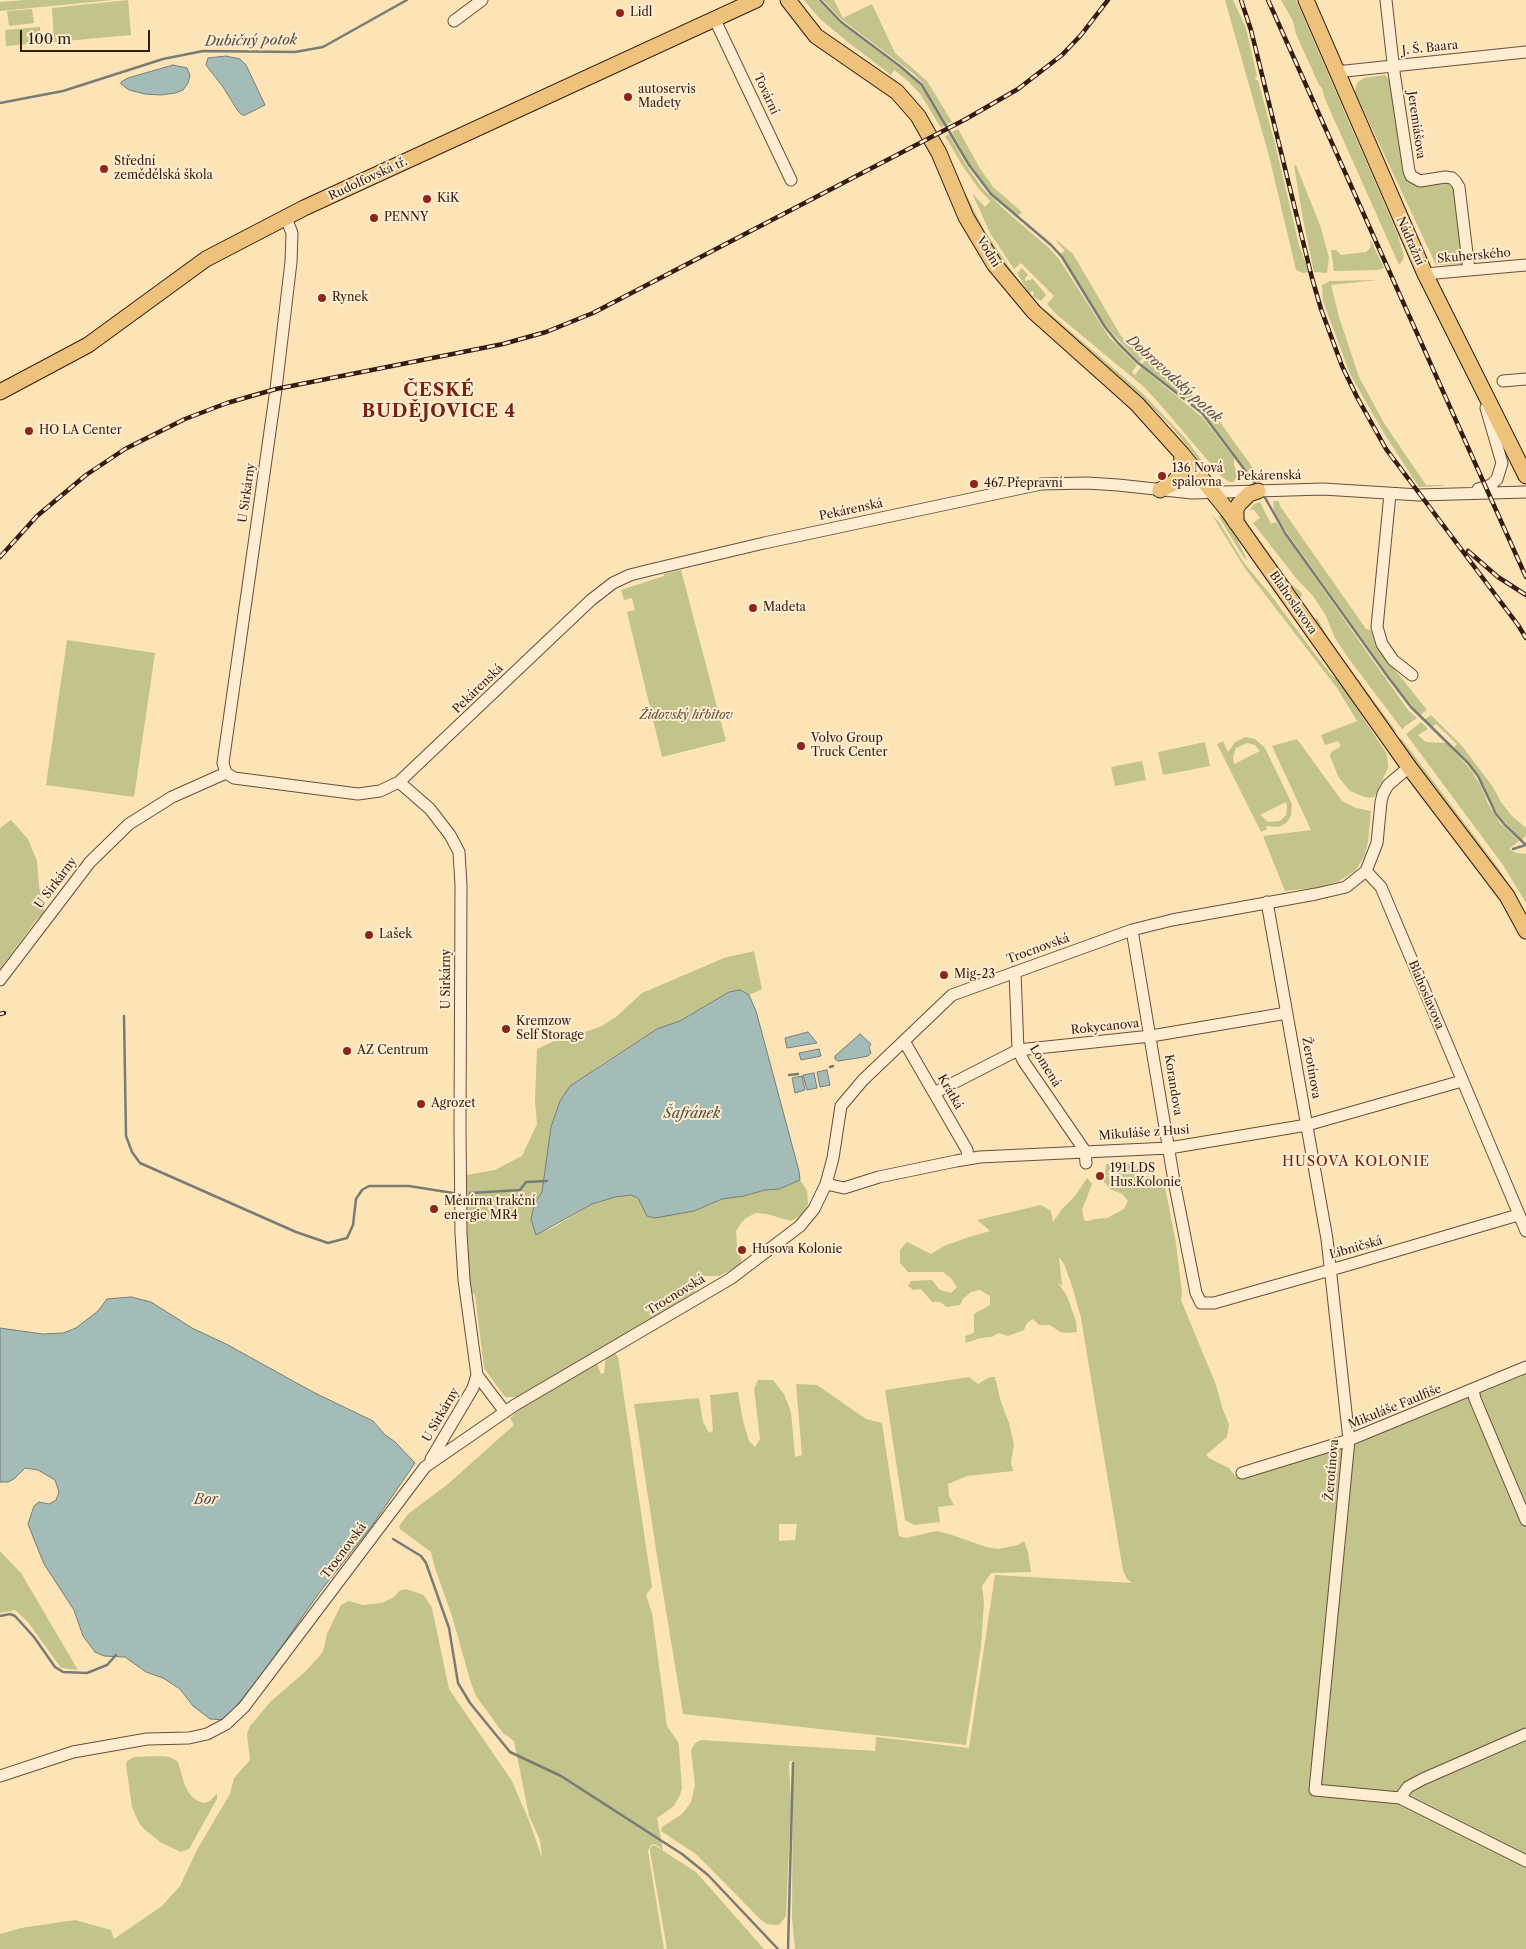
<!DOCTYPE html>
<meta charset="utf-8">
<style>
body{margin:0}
#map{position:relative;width:1526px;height:1949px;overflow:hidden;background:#fde4b6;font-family:"Libre Caslon Text",serif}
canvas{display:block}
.scale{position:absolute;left:20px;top:30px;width:130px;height:22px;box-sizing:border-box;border:2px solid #351c13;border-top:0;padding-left:6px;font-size:15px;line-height:18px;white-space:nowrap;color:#351c13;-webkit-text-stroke:4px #feedd0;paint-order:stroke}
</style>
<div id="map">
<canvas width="1526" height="1949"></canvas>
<div class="scale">100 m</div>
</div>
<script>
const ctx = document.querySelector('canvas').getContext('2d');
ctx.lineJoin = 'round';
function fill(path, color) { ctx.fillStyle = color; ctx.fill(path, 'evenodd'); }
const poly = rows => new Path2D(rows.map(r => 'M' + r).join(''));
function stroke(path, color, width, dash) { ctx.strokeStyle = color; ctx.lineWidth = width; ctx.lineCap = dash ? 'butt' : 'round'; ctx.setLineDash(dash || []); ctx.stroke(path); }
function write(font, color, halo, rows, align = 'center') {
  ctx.font = font + ' "Libre Caslon Text",serif'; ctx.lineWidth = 4; ctx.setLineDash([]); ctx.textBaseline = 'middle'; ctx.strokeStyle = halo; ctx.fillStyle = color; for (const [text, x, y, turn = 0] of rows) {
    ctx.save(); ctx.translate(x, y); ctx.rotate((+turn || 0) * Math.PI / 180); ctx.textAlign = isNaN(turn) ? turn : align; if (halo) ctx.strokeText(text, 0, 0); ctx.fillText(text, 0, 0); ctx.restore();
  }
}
const green = poly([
 [25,0,113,0,0,11,0,2],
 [128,0,131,35,54,42,52,8],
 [804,0,818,0,840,23,913,78,922,87,945,125,941,128,921,95,908,81,894,70,891,75,849,43,819,18],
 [823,0,834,0,843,18,872,4,895,53,927,81,952,122,947,124,923,83,914,74,841,19],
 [1225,0,1233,0,1246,28,1257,76,1255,77,1256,80,1258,80,1276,148,1299,245,1309,272,1303,273,1296,270,1269,156],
 [1281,0,1296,0,1397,233,1404,255,1403,260,1399,265,1325,99,1322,88,1319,85,1296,34,1293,21],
 [32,9,34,23,9,26,7,11],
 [40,27,41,43,6,46,5,30],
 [1385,75,1390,81,1404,175,1406,180,1414,185,1444,182,1454,185,1463,264,1436,265,1355,92,1357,83,1364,78],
 [958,129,981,170,993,187,1022,212,1018,216,993,195,970,165,952,132],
 [949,134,966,165,983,189,1007,212,1049,248,1059,259,1109,337,1137,365,1132,372,1135,375,1141,367,1202,417,1234,458,1234,465,1239,477,1233,482,1229,482,1221,476,1159,403,1144,387,1056,314,1047,304,1054,296,1021,263,1014,269,990,233,972,193,985,207,990,201,978,188,962,165,945,136],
 [1296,165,1321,228,1329,258,1327,273,1314,272,1303,219,1294,166],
 [959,185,967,196,984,230,1018,280,1023,291,1003,267,973,215],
 [1054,238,1073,254,1121,336,1144,357,1139,362,1106,326,1060,254,1065,251],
 [1370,239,1384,268,1378,270,1334,271,1331,250,1336,250,1341,255,1366,252,1371,247],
 [1022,268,1028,275,1025,278,1025,281,1033,279,1046,295,1041,301,1032,296,1034,295,1033,291,1030,292,1031,295,1028,292,1017,273],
 [1378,280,1331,285,1339,317,1359,377,1384,423,1426,485,1444,485,1443,486,1419,487,1385,435,1350,374,1323,301,1322,285,1330,281],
 [1035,304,1047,311,1142,393,1185,438,1208,469,1207,471,1171,426,1138,394],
 [1146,359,1212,411,1263,482,1257,482,1252,477,1203,413,1142,364],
 [1273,501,1279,501,1280,506,1366,629,1371,630,1376,646,1427,710,1420,715,1396,686,1281,524,1274,512],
 [1260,502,1271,524,1276,522,1371,658,1409,711,1417,718,1404,727,1404,728,1402,729,1349,659,1335,638,1325,614,1313,596,1296,578,1253,523,1260,518,1253,509,1249,511,1254,504],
 [1242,511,1247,523,1291,584,1302,593,1301,598,1293,592,1243,523],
 [1220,514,1237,539,1247,560,1244,558,1219,517],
 [1212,515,1219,522,1244,563,1270,594,1331,675,1338,680,1387,754,1388,768,1375,796,1371,798,1365,797,1350,791,1339,778,1330,756,1331,752,1340,747,1340,744,1338,741,1325,745,1321,735,1357,721,1337,688,1246,570],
 [681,570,726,741,662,757,627,612,635,610,632,598,624,600,621,590,664,576,664,574],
 [1317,618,1331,643,1396,731,1394,734,1328,645,1315,619],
 [67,640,155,653,134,797,46,785],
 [1431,715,1462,746,1493,787,1501,802,1512,816,1526,828,1526,836,1522,840,1499,816,1477,775,1454,747,1457,744,1436,724,1432,727,1424,720],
 [1421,722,1428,729,1418,735,1426,742,1446,743,1471,770,1481,786,1488,804,1500,823,1519,841,1509,849,1516,853,1526,854,1526,903,1503,865,1406,734],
 [1246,737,1255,739,1265,748,1292,804,1291,816,1286,823,1279,827,1266,826,1267,829,1261,832,1217,744,1223,741,1228,752,1235,742],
 [1247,743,1255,745,1260,751,1234,764,1233,757,1236,748],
 [1286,802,1287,807,1286,815,1280,821,1268,822,1260,815],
 [1401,738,1499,869,1526,913,1526,920,1481,850,1398,740],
 [1297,739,1342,801,1356,808,1371,811,1368,842,1364,857,1355,871,1339,881,1320,887,1285,891,1263,836,1311,830,1272,746],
 [1205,742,1210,766,1163,775,1158,752],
 [1142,761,1146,780,1115,786,1111,767],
 [11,820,28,839,37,861,39,886,45,913,37,919,0,969,0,828],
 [754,951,762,989,749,995,740,990,729,992,680,1021,657,1029,596,1068,560,1101,551,1127,542,1192,535,1203,533,1221,536,1235,554,1227,592,1204,615,1197,631,1195,638,1198,642,1205,694,1211,722,1199,744,1196,765,1190,779,1189,800,1180,807,1190,808,1204,803,1214,791,1221,767,1214,756,1213,746,1218,741,1223,736,1231,737,1245,742,1261,737,1267,719,1276,700,1276,693,1281,696,1285,695,1292,521,1397,505,1397,484,1368,475,1295,470,1291,467,1266,466,1175,495,1170,522,1156,537,1124,535,1101,537,1049,552,1042,600,1027,616,1017,642,993,724,958],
 [1122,1163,1133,1164,1138,1168,1143,1175,1158,1179,1165,1187,1176,1243,1182,1293,1181,1300,1216,1385,1223,1410,1229,1424,1227,1437,1206,1455,1209,1458,1229,1468,1236,1477,1526,1371,1526,1949,795,1949,792,1919,793,1761,790,1761,789,1765,791,1802,786,1916,780,1924,776,1925,767,1924,760,1919,697,1855,661,1831,662,1827,682,1814,691,1802,695,1785,691,1750,695,1743,701,1740,875,1751,876,1737,969,1748,995,1575,1132,1583,1127,1579,1123,1571,1081,1318,1072,1286,1064,1264,1059,1257,1062,1286,1057,1282,1067,1296,1076,1321,1077,1332,1067,1333,1060,1332,1050,1325,1039,1325,1033,1319,1027,1323,1024,1330,1008,1336,998,1333,992,1337,980,1338,966,1343,965,1336,974,1333,974,1314,990,1305,990,1296,980,1290,971,1292,963,1299,960,1305,947,1307,940,1302,932,1302,921,1289,913,1290,908,1286,911,1281,932,1280,940,1290,951,1293,957,1287,951,1278,943,1272,908,1272,900,1263,900,1250,907,1242,931,1254,944,1246,966,1238,990,1231,977,1220,1041,1205,1051,1211,1053,1222,1062,1209,1075,1196,1087,1178,1092,1184,1082,1210,1084,1220,1088,1221,1095,1219,1107,1218,1124,1209,1128,1201,1122,1194,1110,1189,1104,1182,1106,1164],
 [614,1352,618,1357,619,1363,652,1587,646,1595,652,1613,667,1726,678,1742,679,1747,682,1788,680,1795,674,1806,657,1818,663,1850,655,1844,651,1845,648,1851,664,1949,0,1949,0,1934,21,1928,75,1920,111,1930,114,1939,162,1906,180,1886,198,1848,230,1794,234,1778,250,1760,247,1734,250,1726,271,1701,305,1672,323,1652,327,1634,341,1605,349,1601,363,1605,382,1603,394,1597,399,1591,406,1589,424,1595,432,1608,449,1689,512,1781,530,1823,542,1858,540,1840,529,1816,514,1741,503,1733,476,1696,470,1680,452,1616,434,1565,431,1552,400,1529,399,1526,408,1514,448,1484,514,1425,510,1418,525,1405,597,1364,601,1374,604,1373,606,1357],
 [969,1377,978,1384,990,1377,995,1377,1001,1402,1009,1423,1014,1445,1011,1462,1013,1471,967,1476,948,1484,949,1496,954,1505,938,1507,940,1522,914,1525,905,1520,885,1390],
 [758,1380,773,1380,784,1394,791,1412,795,1457,802,1455,796,1384,817,1385,866,1419,882,1423,899,1536,906,1538,937,1531,952,1535,986,1547,998,1549,1018,1545,1024,1541,1028,1552,1031,1572,991,1573,982,1586,984,1602,981,1647,966,1745,683,1714,657,1556,634,1404,699,1398,703,1422,709,1433,713,1431,710,1395,738,1392,743,1421,749,1441,755,1447,760,1439,754,1389],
 [797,1524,795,1540,779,1541,779,1524],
 [0,1551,21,1573,78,1670,61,1668,28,1622,15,1610,0,1613],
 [160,1756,170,1757,178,1762,185,1786,191,1796,198,1801,204,1803,210,1801,217,1793,217,1799,189,1849,181,1852,160,1842,143,1828,139,1823,132,1807,126,1765,127,1761,134,1757],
 [654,1845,696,1872,764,1949,667,1949,650,1851,650,1848]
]);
const water = poly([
 [226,56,240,59,246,65,265,105,245,115,242,115,238,111,223,87,206,65,208,58,226,56],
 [173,65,187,68,190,75,188,83,183,90,175,93,161,95,145,94,129,90,121,84,121,82,128,78,173,65],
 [740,990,749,995,756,1011,799,1171,800,1180,779,1189,765,1190,744,1196,722,1199,694,1211,655,1218,647,1216,638,1198,631,1195,615,1197,592,1204,536,1235,531,1219,535,1203,542,1192,551,1127,560,1101,570,1086,657,1029,680,1021,729,992,740,990],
 [808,1032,817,1043,787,1048,785,1038,808,1032],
 [860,1034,871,1044,869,1047,871,1053,868,1056,858,1058,838,1061,835,1059,835,1056,860,1034],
 [819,1049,821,1056,801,1060,799,1053,819,1049],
 [827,1070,830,1085,820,1087,817,1072,827,1070],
 [814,1073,817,1088,807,1090,803,1075,814,1073],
 [802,1076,805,1090,795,1093,792,1078,802,1076],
 [131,1297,151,1302,192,1328,228,1345,313,1392,373,1421,385,1435,394,1441,415,1463,371,1527,319,1593,266,1669,225,1720,210,1719,193,1706,180,1689,163,1678,146,1672,125,1657,104,1656,95,1652,83,1636,74,1610,44,1564,28,1524,34,1506,39,1502,49,1504,56,1500,59,1492,55,1480,38,1470,25,1468,14,1479,8,1482,0,1482,0,1328,43,1334,63,1333,76,1328,98,1311,107,1299,131,1297]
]);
const stream = poly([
 [820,0,841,22,901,67,922,85,969,165,991,194,1051,245,1062,257,1105,327,1118,343,1137,362,1202,413,1257,486],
 [0,103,63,91,163,59,203,51,295,52,323,47,407,0],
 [1263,494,1285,533,1388,677,1411,707,1468,763,1478,776,1496,814,1505,825,1526,845],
 [1513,849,1526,845],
 [124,1016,126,1136,132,1152,140,1163,296,1232,328,1243,347,1238,353,1225,356,1199,362,1190,369,1186,409,1186,453,1193],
 [830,1067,833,1066],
 [789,1075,798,1074],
 [470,1193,520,1190,526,1182,547,1181],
 [393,1539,421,1556,426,1563,449,1628,458,1683,470,1703,510,1752,561,1776,682,1854,708,1875,778,1949],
 [0,1616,10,1614,15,1616,34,1637,55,1667,63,1672,87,1673,107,1665,116,1655],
 [788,1949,793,1763]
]);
const minor = poly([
 [1386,0,1394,72,1409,171,1411,176,1420,181,1445,177,1452,178,1456,182,1459,187,1469,270],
 [715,20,791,180],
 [454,21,482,0],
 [1336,72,1526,52],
 [286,218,292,233,291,262,276,389,223,763,226,773,234,778,358,794,380,791,399,782,591,600,613,583,630,575,650,570,764,543,1041,484,1087,483,1118,485,1192,493,1323,489,1419,495,1526,492],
 [1425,274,1526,265],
 [1503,381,1526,379],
 [1478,489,1491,485,1497,479,1502,463,1486,408],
 [1390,494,1377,627,1382,644,1393,660,1412,675],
 [399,782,430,809,450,835,459,852,461,885,460,1129,461,1233,464,1280,477,1375,473,1388,431,1459],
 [1366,871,1381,887,1526,1231],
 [1267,902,1327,1239,1349,1440,1315,1790,1400,1798,1526,1861],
 [1132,930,1174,1181,1196,1293,1201,1303,1214,1303,1348,1265,1518,1215],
 [1015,972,1018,1050,1024,1062,1085,1151,1086,1163],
 [0,980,90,862,129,824,172,797,226,773],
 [904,1041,967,1150,968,1159],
 [934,1093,1018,1050,1151,1036,1287,1013],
 [826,1184,844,1188,879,1177,956,1161,980,1157,1169,1148,1307,1125,1462,1081],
 [477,1375,505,1412],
 [1473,1390,1475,1399,1526,1520],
 [1242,1473,1349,1440,1526,1367],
 [0,1776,73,1752,147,1739,189,1738,207,1734,226,1724,244,1707,425,1467,515,1405,730,1279,800,1226,814,1209,826,1184,833,1158,841,1106,863,1080,952,995,1132,930,1172,920,1316,894,1346,887,1366,871,1377,843,1381,802,1383,794,1388,785,1409,767],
 [1400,1798,1408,1787,1423,1779,1526,1734]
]);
const major = poly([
 [788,0,816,36,897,92,918,116,939,153,966,217,994,264,1034,312,1137,404,1182,454,1228,511,1409,767,1507,896,1526,931],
 [1306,0,1425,274,1526,476],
 [0,392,88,345,206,259,304,208,756,0],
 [1160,490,1172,484,1181,474,1182,454],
 [1236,523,1236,509,1239,504,1249,494,1258,491]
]);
const rail = poly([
 [1241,0,1251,30,1312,278,1321,309,1342,366,1357,397,1386,449,1518,625,1526,638],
 [1268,0,1526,577],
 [1468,551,1498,577,1526,595],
 [0,557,37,516,86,475,125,449,185,419,227,403,276,389,503,344,546,332,593,313,966,119,1018,89,1062,55,1081,35,1108,0],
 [0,1014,4,1013]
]);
const markers = [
 [620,13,5,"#8f2418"],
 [628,97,5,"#8f2418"],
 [104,169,5,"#8f2418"],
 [427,199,5,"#8f2418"],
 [374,218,5,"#8f2418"],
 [322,298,5,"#8f2418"],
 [29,431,5,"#8f2418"],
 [1162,476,5,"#8f2418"],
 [974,484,5,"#8f2418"],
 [753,608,5,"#8f2418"],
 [801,746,5,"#8f2418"],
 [369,935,5,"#8f2418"],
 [944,975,5,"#8f2418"],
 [506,1029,5,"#8f2418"],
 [347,1051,5,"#8f2418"],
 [421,1104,5,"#8f2418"],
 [1100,1176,5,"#8f2418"],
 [434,1209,5,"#8f2418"],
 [742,1250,5,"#8f2418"]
];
const poiNames = [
 ["Lidl",630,13],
 ["autoservis",638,90],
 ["Madety",638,104],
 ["Střední",114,162],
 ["zemědělská škola",114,176],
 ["KiK",437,199],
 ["PENNY",384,218],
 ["Rynek",332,298],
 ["HO LA Center",39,431],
 ["136 Nová",1172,469],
 ["spalovna",1172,483],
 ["467 Přepravní",984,484],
 ["Madeta",763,608],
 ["Volvo Group",811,739],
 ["Truck Center",811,753],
 ["Lašek",379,935],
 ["Mig-23",954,975],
 ["Kremzow",516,1022],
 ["Self Storage",516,1036],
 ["AZ Centrum",357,1051],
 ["Agrozet",431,1104],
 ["191 LDS",1110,1169],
 ["Hus.Kolonie",1110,1183],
 ["Měnírna trakční",444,1202],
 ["energie MR4",444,1216],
 ["Husova Kolonie",752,1250]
];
const streetNames = [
 ["J. Š. Baara",1430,48,-6],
 ["Tovární",766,94,65],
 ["Jeremiášova",1416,125,82],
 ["Rudolfovská tř.",368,179,-25],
 ["Nádražní",1410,241,66],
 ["Vodní",988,252,58],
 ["Skuherského",1474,256,-5],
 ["Pekárenská",1269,476,-1],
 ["U Sirkárny",247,493,-82],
 ["Pekárenská",851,510,-12],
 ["Blahoslavova",1293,603,55],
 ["Pekárenská",478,689,-44],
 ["U Sirkárny",56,883,-53],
 ["Trocnovská",1038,949,-20],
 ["U Sirkárny",447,979,-90],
 ["Blahoslavova",1426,995,67],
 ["Rokycanova",1105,1027,-6],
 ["Lomená",1045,1066,58],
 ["Žerotínova",1311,1068,80],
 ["Korandova",1173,1085,81],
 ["Krátká",950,1092,60],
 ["Mikuláše z Husi",1144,1133,-4],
 ["Libničská",1356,1248,-16],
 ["Trocnovská",676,1295,-31],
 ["Mikuláše Faulfiše",1395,1407,-22],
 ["U Sirkárny",441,1415,-60],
 ["Žerotínova",1332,1470,-85],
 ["Trocnovská",344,1551,-53]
];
const parkNames = [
 ["Židovský hřbitov",686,716]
];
const waterNames = [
 ["Dubičný potok",251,41,-1],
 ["Dobrovodský potok",1174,379,42],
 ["Šafránek",692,1114],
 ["Bor",206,1500]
];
const neighbourhoodNames = [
 ["HUSOVA KOLONIE",1356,1162]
];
const districtNames = [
 ["ČESKÉ",439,391],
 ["BUDĚJOVICE 4",439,412]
];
fill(green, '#c3c38c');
fill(water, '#a4bcb8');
stroke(water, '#787c76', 1);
stroke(stream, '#787c76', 2.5);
stroke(minor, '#674e3c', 13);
stroke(major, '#351c13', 17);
stroke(minor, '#feedd0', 11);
stroke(major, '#eec27b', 15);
stroke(rail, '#351c13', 4.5);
stroke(rail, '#feedd0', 2.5, [8]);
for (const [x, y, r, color] of markers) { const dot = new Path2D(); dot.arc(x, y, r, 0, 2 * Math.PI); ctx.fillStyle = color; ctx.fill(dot); stroke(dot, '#feedd0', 2); }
write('12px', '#351c13', '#feedd0', poiNames, 'left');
write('12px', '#351c13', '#feedd0', streetNames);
write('italic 12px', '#604e37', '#feedd0', parkNames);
write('italic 14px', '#564c45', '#feedd0', waterNames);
ctx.letterSpacing = '1px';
write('14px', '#7a1f14', '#feedd0', neighbourhoodNames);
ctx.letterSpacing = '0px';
ctx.letterSpacing = '1px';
write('bold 18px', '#7a1f14', '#feedd0', districtNames);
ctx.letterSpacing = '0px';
</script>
